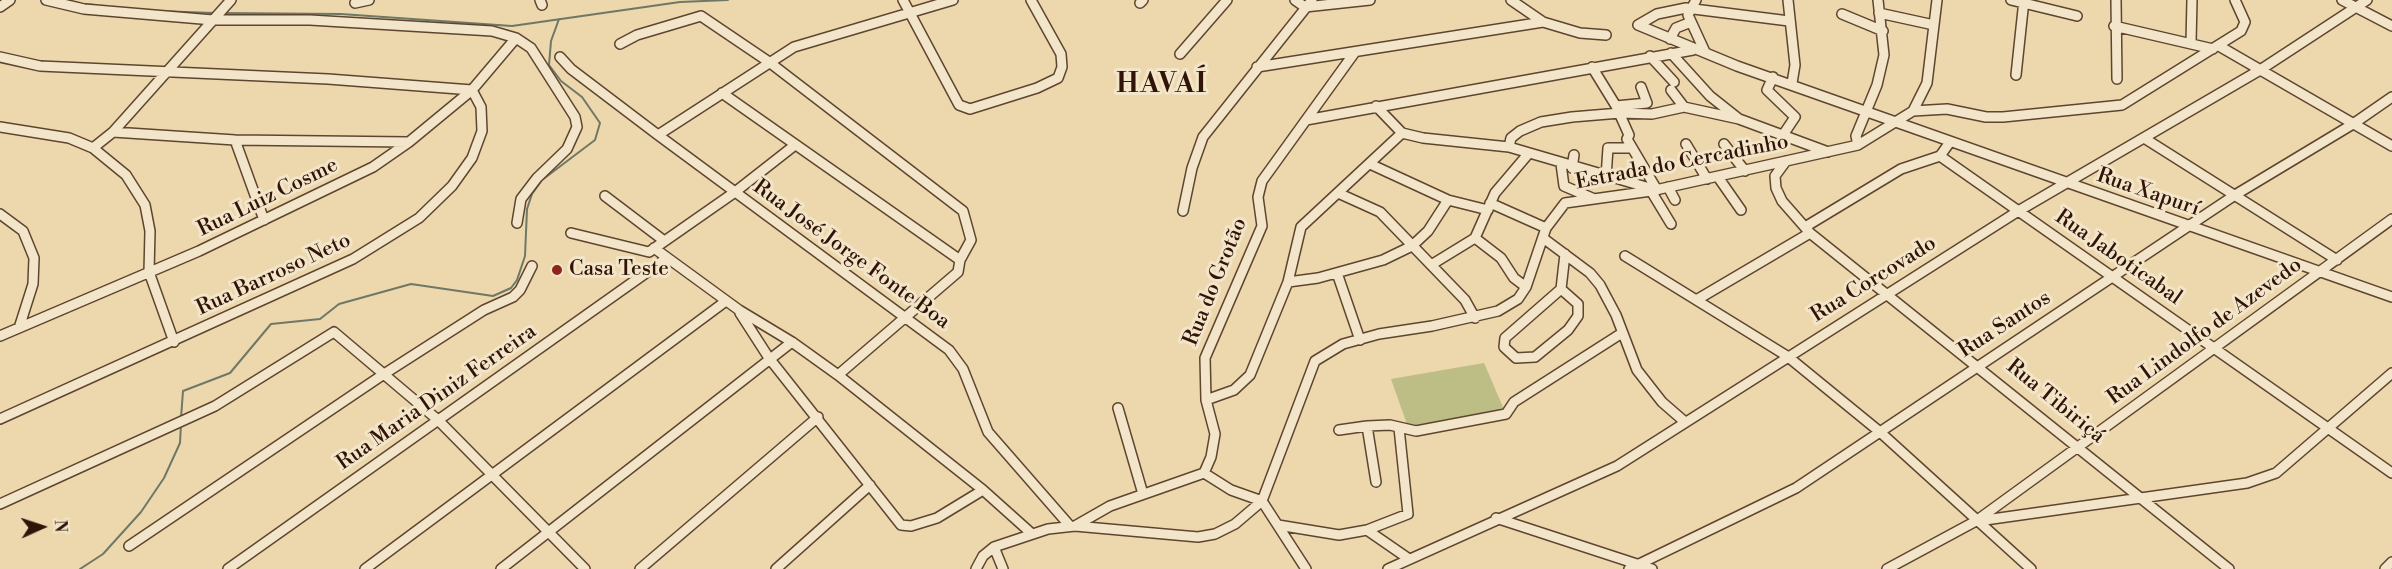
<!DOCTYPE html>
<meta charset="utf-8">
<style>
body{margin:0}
#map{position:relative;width:2392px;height:569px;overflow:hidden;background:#edd7ac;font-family:"Libre Bodoni",serif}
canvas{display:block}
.north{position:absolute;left:12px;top:497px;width:60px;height:60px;-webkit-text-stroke:4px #f3e5c9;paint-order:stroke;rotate:87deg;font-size:16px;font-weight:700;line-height:24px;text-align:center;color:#2f1407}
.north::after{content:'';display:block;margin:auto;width:21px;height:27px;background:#2f1407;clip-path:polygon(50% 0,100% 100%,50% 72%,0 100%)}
</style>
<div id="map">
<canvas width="2392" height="569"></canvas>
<div class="north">N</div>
</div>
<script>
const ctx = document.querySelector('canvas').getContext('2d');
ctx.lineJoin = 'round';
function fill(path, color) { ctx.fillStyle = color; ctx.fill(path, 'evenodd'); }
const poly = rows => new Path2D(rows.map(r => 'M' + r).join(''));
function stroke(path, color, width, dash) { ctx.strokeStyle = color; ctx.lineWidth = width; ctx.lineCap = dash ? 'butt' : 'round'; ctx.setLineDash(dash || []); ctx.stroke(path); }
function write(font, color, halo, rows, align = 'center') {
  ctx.font = font + ' "Libre Bodoni",serif'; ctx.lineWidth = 6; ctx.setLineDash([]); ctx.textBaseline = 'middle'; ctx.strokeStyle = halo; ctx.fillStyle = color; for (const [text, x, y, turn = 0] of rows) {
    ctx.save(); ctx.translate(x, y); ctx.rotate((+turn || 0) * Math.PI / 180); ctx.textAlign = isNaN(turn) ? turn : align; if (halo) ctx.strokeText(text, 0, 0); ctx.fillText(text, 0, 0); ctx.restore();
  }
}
const green = poly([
 [1484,363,1506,414,1409,430,1391,379]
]);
const stream = poly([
 [83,4,95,5],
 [157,11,214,13],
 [223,13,341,14,512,26,680,2,728,0],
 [181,418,183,391,230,373,271,324,320,319,339,304,411,284,493,296,511,288,517,280,525,256,527,209,532,194,542,180,595,140,600,123,582,97,561,81,549,65,551,41,559,19],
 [80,569,103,554,141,512,164,478,180,443,181,424]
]);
const street = poly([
 [46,0,84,9,213,20,310,20,492,31,516,38,531,48,575,117,577,127,567,149,537,178,521,199,517,223],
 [540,0,542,5],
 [903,0,959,105,970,109,1037,88,1058,78,1062,67,1061,54,1031,0],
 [1295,0,1305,7,1370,0],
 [1511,0,1543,22,1580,33,1606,35],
 [1696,0,1688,15,1705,52],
 [1788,0,1795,65,1792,83],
 [2011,0,2077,16],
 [2116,0,2117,79],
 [2342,0,2392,26],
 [355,3,369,0],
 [1140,3,1143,0],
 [0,7,10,0],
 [1879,13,1934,25],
 [1842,14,1883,31],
 [1638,25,1737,66,2392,297],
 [1638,25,1657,14,1686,8,1789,21],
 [2114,26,2213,49],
 [1670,39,1676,28,1691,22],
 [2191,43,2192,0],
 [620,44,637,35,701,16,769,62,963,211,971,240,960,260,958,272,838,375],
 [2219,46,2392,146],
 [1671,53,1710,96,1739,119,1828,152],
 [1180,54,1227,0],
 [1650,56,1674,82],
 [0,57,40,66,328,79,472,90,481,107,482,131,472,158,452,186,419,218,353,259,0,419],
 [560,57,571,69,658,135,949,350,963,369,988,432,1070,526],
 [1257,67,1543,22],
 [1592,67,1616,106,1629,135,1627,139,1657,190],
 [2016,75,2024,0],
 [1773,77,1767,90,1795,117,1783,135],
 [1671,90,1684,107],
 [722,93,960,260],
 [1616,106,1647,103,1641,87],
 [1913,111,1927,83,1937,0],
 [1306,120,1693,50],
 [0,127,69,138,93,148,126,175,145,205,150,231,149,272,174,342],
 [113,132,235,140,408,142],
 [1402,133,1423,138,1509,147,1653,189],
 [658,135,794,47,953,0],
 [2144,138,2337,260],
 [235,140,264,220],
 [1686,144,1707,179],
 [1724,144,1745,171],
 [1858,145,1856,136,1877,85,1884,55,1878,0],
 [1509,147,1511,138,1520,131,1541,122,1572,117,1620,113,1652,114,1684,107,1739,119],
 [93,148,113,132,231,0],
 [1940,156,2392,473],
 [1786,161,1775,176,1776,188,1782,201,1810,233,2229,569],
 [1370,164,1448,200,1488,210],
 [1561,164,1564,186,1592,198],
 [1572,168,1574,155],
 [1606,177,1608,148,1632,148],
 [1718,177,1741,210],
 [1668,187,1675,200],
 [1651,191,1671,224],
 [1338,193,1380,212,1465,300,1475,318],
 [605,196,663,240],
 [1490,203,1546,228],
 [1183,211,1192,168,1203,137,1312,0],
 [0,214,23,231,34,258,33,284,19,328],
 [1805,227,1901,169,1940,156,1950,142],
 [571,233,649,252,735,192,795,145],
 [1475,238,1495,193,1529,153],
 [1475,238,1501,258,1514,278,1526,287],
 [1543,238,1590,273,1600,285,1616,315,1637,370,1662,402,1685,422],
 [654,248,739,310,792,342,838,375,983,490,1031,533],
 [1625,256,1787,356,1880,432,2031,569],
 [1431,265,1475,238],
 [1337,273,1360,340],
 [1288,282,1318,278,1383,260,1412,246,1428,231,1448,200],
 [1561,289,1578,304,1578,316,1568,330,1535,357,1516,358,1504,347,1505,338,1561,289],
 [1561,289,1565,254],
 [1698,299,1810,233],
 [740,313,769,358,901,525,911,526,937,518,983,490],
 [0,336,199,251,373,167,409,142,472,90,516,38],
 [1206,400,1234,390,1250,375,1288,282,1301,227,1402,133,1376,106],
 [1118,408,1143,494],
 [1339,430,1367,426],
 [1204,473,1231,490,1262,501,1306,569],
 [1376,482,1367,426,1390,425,1416,431,1506,414,1514,402,1622,333],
 [0,504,215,406,334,332,438,420,585,569],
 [1496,518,1652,569],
 [1978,521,2247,483,2276,473,2392,373],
 [1278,525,1339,535,1367,530,1409,559],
 [1075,526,1110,506,1204,473,1211,457,1215,434,1206,400,1205,358,1262,226,1258,197,1262,181,1355,52],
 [1367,530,1408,514,1399,428],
 [129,546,384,374,484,310,513,297,520,290,532,266],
 [994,547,1003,569],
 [228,569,667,258],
 [365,569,726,301],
 [501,569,792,342],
 [640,569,818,417],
 [776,569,870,485],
 [976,569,983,556,994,547,1048,529,1075,526,1198,537,1215,534,1235,524,1262,501,1315,361,1343,344,1379,334,1432,326,1498,311,1518,299,1526,287,1546,228,1565,203,1651,191,1858,145,1913,111,1947,109,1986,117,2003,117,2122,105,2241,31,2245,22,2235,0],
 [1388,569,1617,466,2020,210,2260,70,2367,0],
 [1629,569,1796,488,2235,195,2353,124,2392,97],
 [1887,569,1976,521,2392,219],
 [2385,569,2392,562]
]);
const markers = [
 [557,270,6,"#8f2418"]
];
const streetNames = [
 ["Estrada do Cercadinho",1682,163,-11],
 ["Rua Xapurí",2148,193,19],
 ["Rua Luiz Cosme",268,198,-26],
 ["Rua José Jorge Fonte Boa",851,255,36],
 ["Rua Jaboticabal",2118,258,35],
 ["Rua Barroso Neto",274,275,-25],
 ["Rua Corcovado",1874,280,-32],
 ["Rua do Grotão",1216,282,-68],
 ["Rua Santos",2005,325,-33],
 ["Rua Lindolfo de Azevedo",2205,332,-36],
 ["Rua Maria Diniz Ferreira",437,398,-35],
 ["Rua Tibiriçá",2055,402,39]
];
const poiNames = [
 ["Casa Teste",569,270]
];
const districtNames = [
 ["HAVAÍ",1162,86]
];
fill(green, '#bdbd86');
stroke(stream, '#6f7866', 2);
stroke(street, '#5e4530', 12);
stroke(street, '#f3e5c9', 9);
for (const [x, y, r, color] of markers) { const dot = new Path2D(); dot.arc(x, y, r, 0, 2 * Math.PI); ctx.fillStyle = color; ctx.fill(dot); stroke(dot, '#f3e5c9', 2); }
write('21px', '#2f1407', '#f3e5c9', streetNames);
write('21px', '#2f1407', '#f3e5c9', poiNames, 'left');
ctx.letterSpacing = '1.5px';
write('bold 27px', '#2f1407', '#f3e5c9', districtNames);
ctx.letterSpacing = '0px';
</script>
